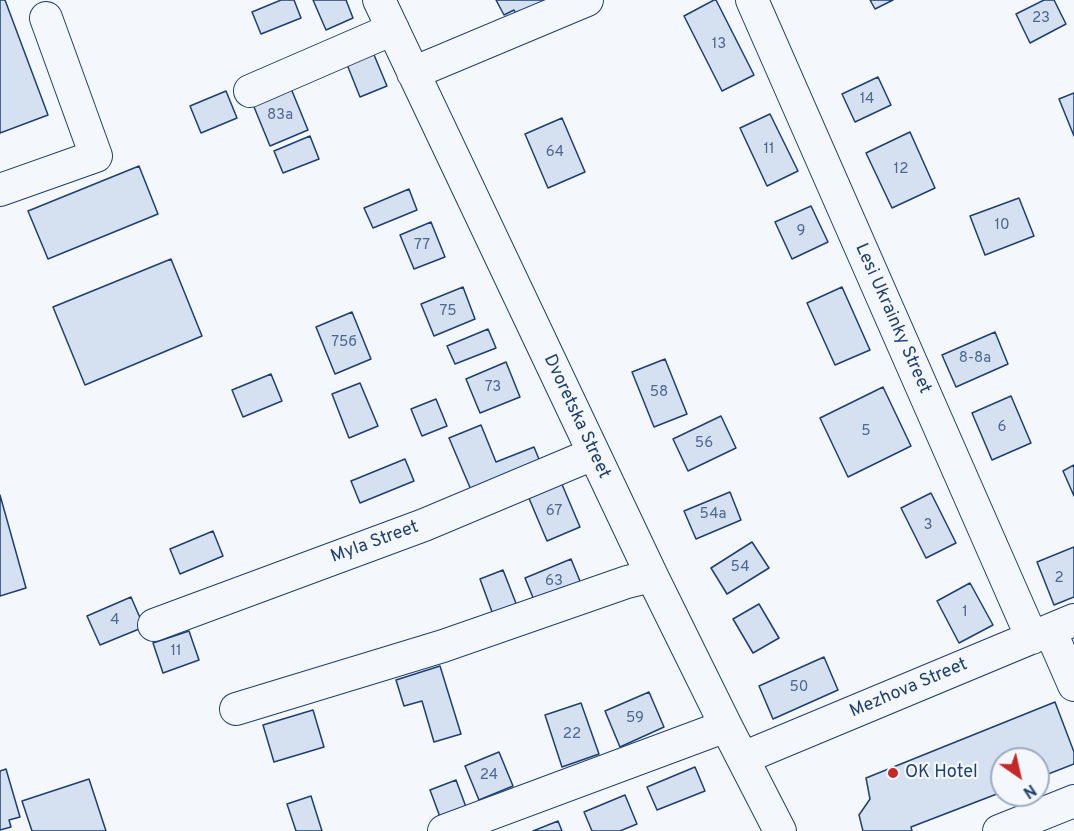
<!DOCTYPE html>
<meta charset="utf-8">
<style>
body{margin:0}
#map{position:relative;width:1074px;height:831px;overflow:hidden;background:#f4f7fb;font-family:Overpass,sans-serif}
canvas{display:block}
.north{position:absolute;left:990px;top:747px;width:60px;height:60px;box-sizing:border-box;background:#f4f7fb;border:2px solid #9eadc5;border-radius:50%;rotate:146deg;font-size:16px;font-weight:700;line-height:24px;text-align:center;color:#1d3f73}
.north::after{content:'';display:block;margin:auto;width:21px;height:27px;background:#c62828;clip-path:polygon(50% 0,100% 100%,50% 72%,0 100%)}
</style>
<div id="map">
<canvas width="1074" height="831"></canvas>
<div class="north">N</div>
</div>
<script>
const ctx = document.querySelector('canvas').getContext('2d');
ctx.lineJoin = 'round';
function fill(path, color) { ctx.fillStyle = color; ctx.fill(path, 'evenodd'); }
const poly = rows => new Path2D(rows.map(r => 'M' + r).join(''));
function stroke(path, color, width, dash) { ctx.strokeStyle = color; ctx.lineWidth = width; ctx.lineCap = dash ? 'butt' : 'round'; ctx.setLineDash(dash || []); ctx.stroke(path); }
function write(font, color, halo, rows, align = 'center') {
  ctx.font = font + ' Overpass,sans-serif'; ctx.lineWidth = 4.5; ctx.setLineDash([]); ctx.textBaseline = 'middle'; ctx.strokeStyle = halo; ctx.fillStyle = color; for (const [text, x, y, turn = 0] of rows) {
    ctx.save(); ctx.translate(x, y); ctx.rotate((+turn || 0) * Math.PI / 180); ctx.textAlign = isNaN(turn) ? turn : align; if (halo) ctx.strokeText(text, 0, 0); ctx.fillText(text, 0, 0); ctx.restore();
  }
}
const building = poly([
 [0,0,5,0,48,115,0,133,0,0],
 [281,0,294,0,301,18,261,34,252,12,281,0],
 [313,0,346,0,353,18,326,30,313,0],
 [496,0,548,0,518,17,514,10,504,15,496,0],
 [714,0,716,0,754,75,722,91,684,16,714,0],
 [870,0,893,0,875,9,870,0],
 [1044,0,1054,0,1066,24,1030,43,1016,14,1044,0],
 [372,50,387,86,360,97,346,62,372,50],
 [878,77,891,105,855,122,842,94,878,77],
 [290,86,308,130,270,146,252,102,290,86],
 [226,91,237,118,201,133,190,106,226,91],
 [1074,93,1074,136,1059,99,1074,93],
 [770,114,798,171,767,186,740,128,770,114],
 [562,118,585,172,548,188,525,134,562,118],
 [910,132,935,188,892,208,866,153,910,132],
 [310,136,319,159,283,173,274,151,310,136],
 [139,166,158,214,48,259,28,211,139,166],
 [409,189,417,210,373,228,364,208,409,189],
 [1019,198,1034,236,985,255,970,216,1019,198],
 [811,206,828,242,792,259,775,222,811,206],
 [431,222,445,257,414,269,400,235,431,222],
 [171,259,202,336,85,385,53,307,171,259],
 [463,287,475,319,434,336,421,304,463,287],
 [842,287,870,350,835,365,807,303,842,287],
 [352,312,371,359,335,374,316,327,352,312],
 [488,329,496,348,455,364,447,346,488,329],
 [995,332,1008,364,956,387,942,355,995,332],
 [665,359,687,414,654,427,632,372,665,359],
 [506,362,520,397,480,413,466,379,506,362],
 [271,374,282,401,243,417,232,390,271,374],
 [360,383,378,426,349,438,332,394,360,383],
 [883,387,911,446,848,477,820,418,883,387],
 [1011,396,1031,443,992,460,972,413,1011,396],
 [436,399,447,426,422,436,411,409,436,399],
 [721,416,736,448,688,471,673,439,721,416],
 [481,425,496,462,534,447,543,469,474,497,449,438,481,425],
 [405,459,414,481,360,503,351,481,405,459],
 [1074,465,1074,496,1063,471,1074,465],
 [561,482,580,527,547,541,528,496,561,482],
 [730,492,741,520,696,539,684,511,730,492],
 [931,493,956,543,926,558,901,508,931,493],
 [0,495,26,588,0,596,0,495],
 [213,531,223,556,180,574,170,549,213,531],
 [752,542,769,568,727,594,711,568,752,542],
 [1074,547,1074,597,1054,605,1037,562,1074,547],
 [571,559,582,586,536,605,525,578,571,559],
 [503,570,519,611,495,620,480,579,503,570],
 [970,583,993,625,959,643,937,601,970,583],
 [131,597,144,627,100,645,87,616,131,597],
 [759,604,779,638,753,653,733,619,759,604],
 [189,631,199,660,163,673,153,643,189,631],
 [824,657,838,690,773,719,759,686,824,657],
 [440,666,461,734,434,742,422,701,404,706,396,680,440,666],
 [649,692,664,727,620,747,605,711,649,692],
 [1055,702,1074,752,1074,764,1038,778,1038,759,1002,759,1002,792,911,827,912,831,863,831,859,815,870,799,866,778,1055,702],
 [581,703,599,754,562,767,545,715,581,703],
 [313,710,324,747,274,762,263,725,313,710],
 [499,752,513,786,479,800,465,766,499,752],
 [695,767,705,791,657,810,647,787,695,767],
 [6,769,20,817,9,820,11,827,0,830,0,771,6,769],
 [89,779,106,831,32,831,22,801,89,779],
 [456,780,466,807,440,817,430,790,456,780],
 [625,795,637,824,620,831,592,831,584,812,625,795],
 [311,796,322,831,296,831,287,804,311,796],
 [558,821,562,831,533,831,558,821]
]);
const minor = poly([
 [379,0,652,576,726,726,780,831],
 [752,0,1032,638],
 [413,73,587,0],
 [250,91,393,29],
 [0,190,96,156,46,18],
 [154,625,424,525,593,454],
 [1050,630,1074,685],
 [236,709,443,646,627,582,652,576],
 [743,758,1074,620],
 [444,831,726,726],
 [999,831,1074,801]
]);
const markers = [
 [893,773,6,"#c62828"]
];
const numberNames = [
 ["23",1041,19],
 ["13",719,45],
 ["14",867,100],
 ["83а",280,116],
 ["11",769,150],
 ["64",555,153],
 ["12",901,170],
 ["10",1002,226],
 ["9",801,232],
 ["77",422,246],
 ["75",448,312],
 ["75б",344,343],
 ["8-8а",975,359],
 ["73",493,388],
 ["58",659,393],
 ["6",1002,428],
 ["5",866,432],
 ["56",704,444],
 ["67",554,512],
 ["54а",713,515],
 ["3",928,526],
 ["54",740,568],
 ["2",1059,579],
 ["63",554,582],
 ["1",965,613],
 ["4",115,621],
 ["11",176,652],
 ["50",799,688],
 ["59",635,719],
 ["22",572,735],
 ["24",489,776]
];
const streetNames = [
 ["Lesi Ukrainky Street",892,319,66],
 ["Dvoretska Street",576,417,65],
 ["Myla Street",375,543,-20],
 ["Mezhova Street",909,689,-23]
];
const poiNames = [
 ["OK Hotel",905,773]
];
fill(building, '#d5e0f0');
stroke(building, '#1d3f73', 1.5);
stroke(minor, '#1d3f73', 34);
stroke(minor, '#f4f7fb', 32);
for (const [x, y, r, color] of markers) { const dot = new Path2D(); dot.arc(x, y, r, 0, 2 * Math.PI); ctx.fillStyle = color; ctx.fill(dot); stroke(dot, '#f4f7fb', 2); }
write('15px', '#4b6792', null, numberNames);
write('18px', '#1d3f73', '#f4f7fb', streetNames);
write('18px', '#1d3f73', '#f4f7fb', poiNames, 'left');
</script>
